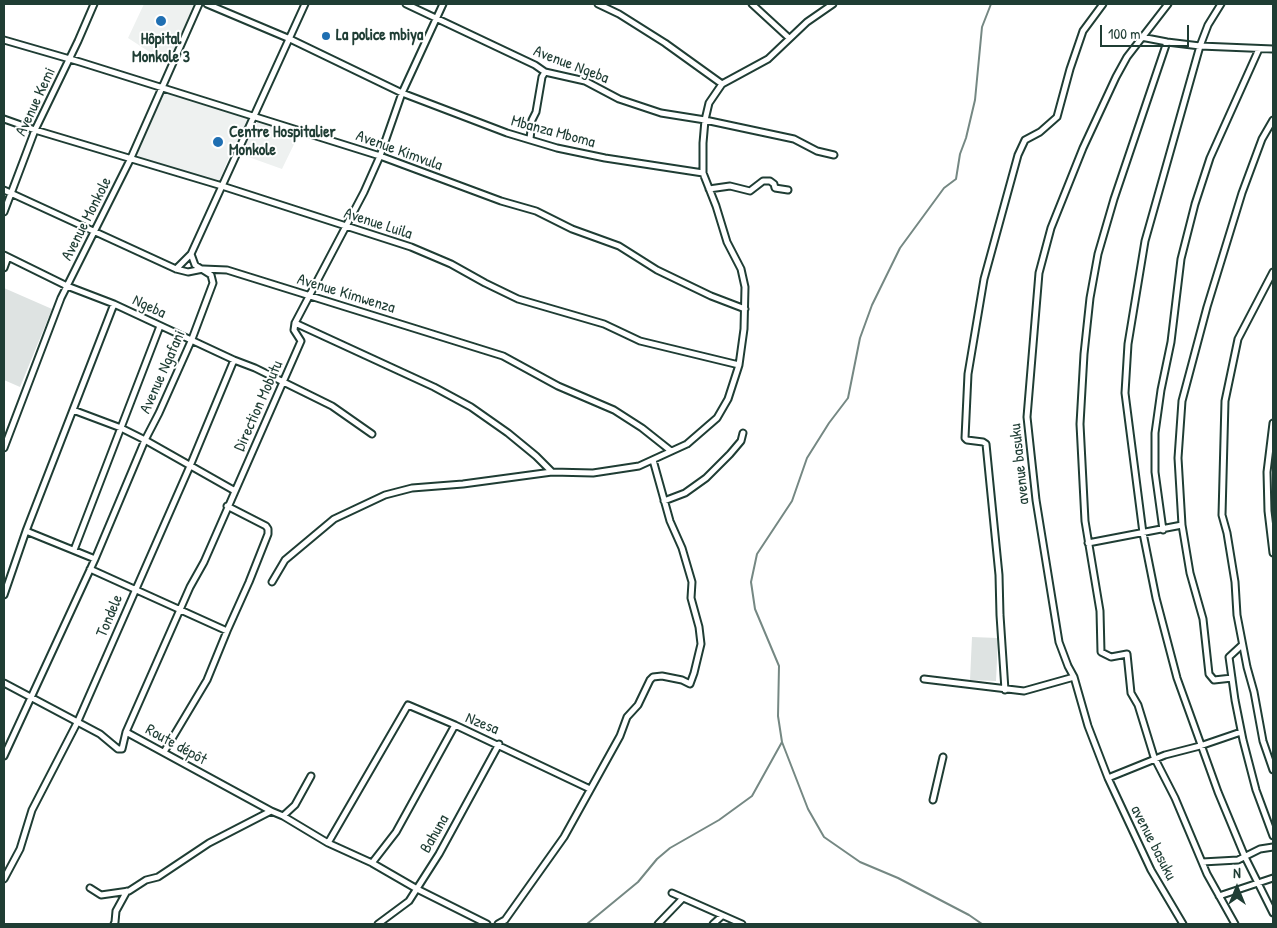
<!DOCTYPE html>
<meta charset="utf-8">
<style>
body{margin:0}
#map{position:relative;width:1277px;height:928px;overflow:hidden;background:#fff;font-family:"Patrick Hand",sans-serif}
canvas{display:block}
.frame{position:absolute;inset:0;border:5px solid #1f3d34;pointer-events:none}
.north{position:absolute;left:1212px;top:863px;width:50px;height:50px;-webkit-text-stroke:4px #fff;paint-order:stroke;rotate:0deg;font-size:14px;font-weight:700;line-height:20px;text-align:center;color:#1f3d34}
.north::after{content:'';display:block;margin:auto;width:18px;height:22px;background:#1f3d34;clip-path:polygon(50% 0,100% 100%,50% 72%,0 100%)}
.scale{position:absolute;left:1100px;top:25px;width:89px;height:22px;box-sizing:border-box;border:2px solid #1f3d34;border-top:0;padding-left:6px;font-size:15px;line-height:18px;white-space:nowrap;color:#1f3d34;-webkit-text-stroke:4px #fff;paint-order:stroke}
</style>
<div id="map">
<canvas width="1277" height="928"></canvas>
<div class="frame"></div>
<div class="north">N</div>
<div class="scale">100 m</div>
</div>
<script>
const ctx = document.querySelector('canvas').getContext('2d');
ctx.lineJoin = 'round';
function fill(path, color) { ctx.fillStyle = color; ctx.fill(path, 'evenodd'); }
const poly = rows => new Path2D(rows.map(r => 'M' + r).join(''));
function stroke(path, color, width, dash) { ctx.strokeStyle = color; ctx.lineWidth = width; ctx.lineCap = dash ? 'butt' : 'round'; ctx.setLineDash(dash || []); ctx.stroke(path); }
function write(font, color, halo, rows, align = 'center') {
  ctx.font = font + ' "Patrick Hand",sans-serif'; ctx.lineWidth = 4; ctx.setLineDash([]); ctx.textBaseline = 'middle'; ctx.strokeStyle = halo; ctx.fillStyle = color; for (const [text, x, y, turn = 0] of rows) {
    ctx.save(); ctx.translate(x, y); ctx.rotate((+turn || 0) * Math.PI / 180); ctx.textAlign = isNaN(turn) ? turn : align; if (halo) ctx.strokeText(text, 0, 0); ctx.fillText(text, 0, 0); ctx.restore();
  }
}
const built = poly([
 [144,4,194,4,168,64,128,38],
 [163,92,255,120,299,134,282,169,229,150,227,153,229,157,218,184,133,158]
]);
const green = poly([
 [4,288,52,309,20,387,4,380],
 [972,637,998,638,996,681,970,680]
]);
const stream = poly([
 [782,742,808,809,824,837,860,862,898,878,969,915,982,924],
 [587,924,638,882,657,859,670,848,719,820,752,796,782,742,778,716,779,666,755,609,751,582,757,554,792,501,807,458,829,423,848,398,860,338,872,305,900,248,944,188,956,179,960,154,966,138,975,100,982,27,991,4]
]);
const minor = poly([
 [207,4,290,39,402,93,507,133,557,148,605,158,703,173],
 [406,4,535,65,545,72,585,81,619,99,661,113,705,120,794,139,817,151,834,155],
 [598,4,619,14,665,43,722,84],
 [752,4,789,38],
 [1168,4,1127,57,1116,77,1083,148,1051,228,1039,273,1027,417,1036,500,1059,642,1068,666,1074,677,1088,726,1108,778,1151,870,1183,924],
 [1221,4,1208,25,1200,46,1145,241,1128,344,1125,393,1143,533,1156,598,1177,678,1218,792,1245,857,1273,913],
 [1141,37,1167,42,1200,46,1273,49],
 [4,40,80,62,380,156,501,201,536,211,572,229,619,246,657,270,711,296,745,309],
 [1167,42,1114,199,1098,254,1090,298,1084,354,1080,424,1085,521,1100,611,1101,652,1111,657,1127,654,1131,693,1138,705,1154,757,1175,798,1207,874,1235,924],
 [4,119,35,130,222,186,411,247,451,264,485,283,518,299,604,324,640,341,739,365],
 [530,139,532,120,536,112,542,77,545,72],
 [709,189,730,186,750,191,763,181,770,181,774,184,775,188,788,190],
 [4,190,176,269,188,272,203,269,227,270,503,356,558,386,614,410,642,428,671,451],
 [4,212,35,130,78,41,94,4],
 [4,255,67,286,114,304,234,360,255,368,332,406,372,434],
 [4,268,8,257],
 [176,269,191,254],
 [1273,272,1238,339,1225,401,1222,515,1227,533,1235,582,1237,615,1247,667,1254,692,1263,741,1273,770],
 [295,323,434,387,471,407,508,433,536,456,552,472],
 [73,410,121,428,145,440,235,491],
 [1273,423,1267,472,1268,511,1273,553],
 [4,448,61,298,130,160,199,4],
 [664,501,685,493,706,478,730,454,741,441,743,433],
 [1163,530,1155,472,1155,433,1161,390,1171,342,1181,259,1195,204,1210,158,1259,49],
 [26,531,95,559],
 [1088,543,1182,525],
 [74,550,160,326],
 [90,569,227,631,249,582,268,534,268,529,266,526,227,506],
 [272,582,285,560,334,519,385,495,412,488,463,484,552,472,593,473,639,466,687,444,717,418,728,399,739,365,744,329,745,287,741,269,727,242,716,206,703,173,703,143,705,120,709,103,722,84,768,59,807,22,833,4],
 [4,595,26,531,114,304],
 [1242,645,1229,657,1235,700,1243,740,1256,790,1273,836],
 [1232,678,1214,680,1209,674,1203,619,1190,573,1182,525,1178,458,1182,401,1207,307,1242,193,1262,139,1273,120],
 [924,679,1024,691,1074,677],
 [4,683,100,734,118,749,122,749,126,732,271,811],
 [1005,690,1000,615,999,575,986,444,983,442,967,440,965,438,968,374,984,279,1018,155,1025,140,1040,132,1057,117,1070,69,1083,31,1103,4],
 [126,732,190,587,204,562,301,341,294,330,295,323,364,192,380,156,402,93,443,4],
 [164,752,207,680,227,631],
 [4,756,95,559,145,440,159,413,192,339,213,283,211,275,195,265,191,254,305,4],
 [1108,778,1165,755,1200,746,1241,732],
 [933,800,943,757],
 [283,816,295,805,311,776],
 [328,843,372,863,417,889,487,924],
 [1202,862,1238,860,1260,849,1273,847],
 [372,863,396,832,455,725,590,789],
 [4,879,20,849,32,810,78,721,190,466,234,360],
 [90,888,101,895,129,891,146,880,158,877,209,843,271,811,283,816,328,843,408,705,455,725],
 [672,893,742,924],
 [1219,896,1273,878],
 [114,924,115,922,116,911,127,891],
 [378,924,409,901,439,854,499,744],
 [498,924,505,920,564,837,620,736,627,717,638,705,650,680,653,677,662,676,682,680,690,684,694,673,701,644,699,627,691,598,692,582,682,548,670,521,653,460],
 [658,924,683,898],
 [713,924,722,916]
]);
const markers = [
 [161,21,6,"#1f6fb2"],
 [326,36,5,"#1f6fb2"],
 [218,142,6,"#1f6fb2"]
];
const poiNames = [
 ["La police mbiya",336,36],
 ["Hôpital",161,40,"center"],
 ["Monkole 3",161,58,"center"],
 ["Centre Hospitalier",229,133],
 ["Monkole",229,151]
];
const streetNames = [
 ["Avenue Ngeba",571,65,21],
 ["Avenue Kemi",36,102,-65],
 ["Mbanza Mboma",553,132,15],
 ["Avenue Kimvula",399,151,20],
 ["Avenue Monkole",87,219,-63],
 ["Avenue Luila",378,224,18],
 ["Avenue Kimwenza",346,294,17],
 ["Ngeba",149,307,25],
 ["Avenue Ngafani",163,372,-66],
 ["Direction Mobutu",259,406,-66],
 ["avenue basuku",1020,464,-96],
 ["Tondele",110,616,-67],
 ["Nzesa",482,724,22],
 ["Route dépôt",176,745,29],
 ["Bahuna",435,834,-60],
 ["avenue basuku",1153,843,63]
];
fill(built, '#eef1f0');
fill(green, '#dee3e2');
stroke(stream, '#758883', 2);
stroke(minor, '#1f3d34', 9);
stroke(minor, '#fff', 5);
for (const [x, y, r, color] of markers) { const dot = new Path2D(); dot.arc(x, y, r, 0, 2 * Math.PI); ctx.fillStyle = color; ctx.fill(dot); stroke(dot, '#fff', 2); }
write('bold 16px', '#1f3d34', '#fff', poiNames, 'left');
write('16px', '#1f3d34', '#fff', streetNames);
</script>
